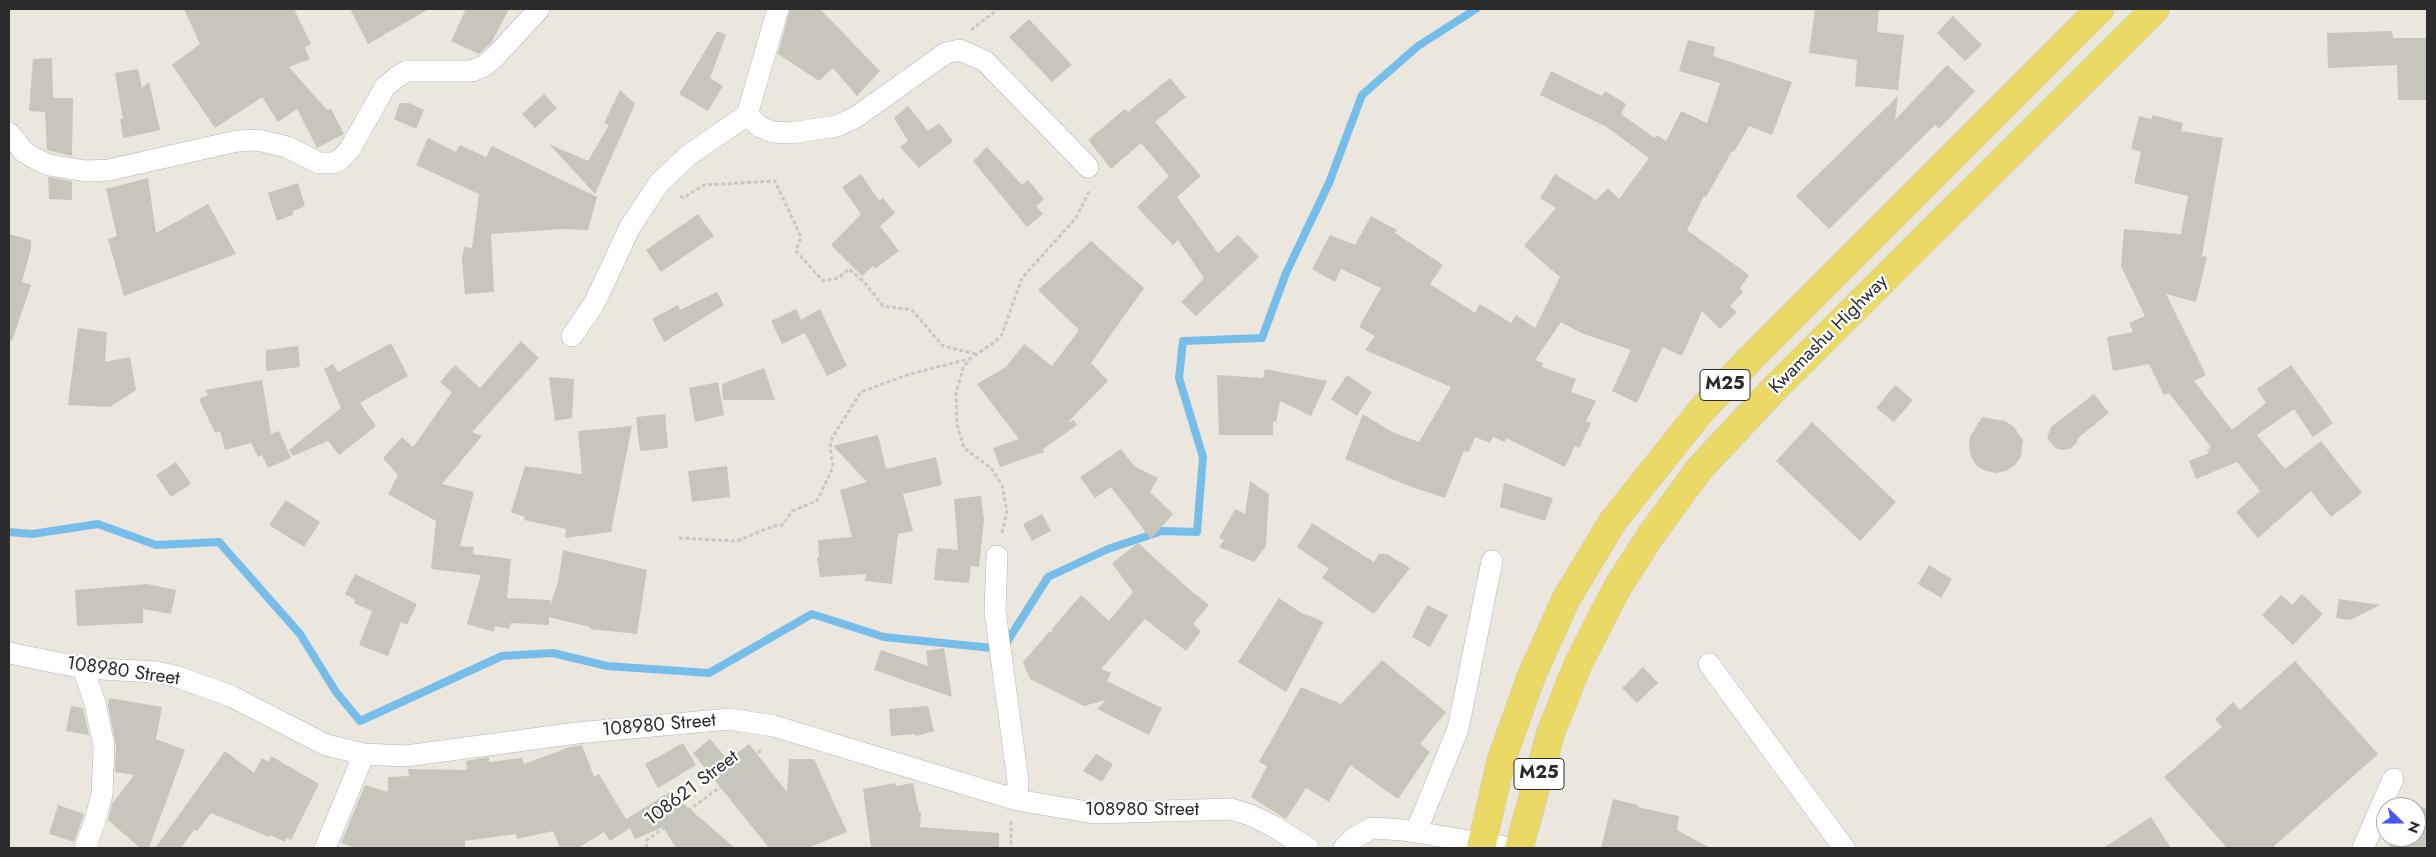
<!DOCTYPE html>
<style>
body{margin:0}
#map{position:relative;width:2436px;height:857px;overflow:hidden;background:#ece7de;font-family:Jost,sans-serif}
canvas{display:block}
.frame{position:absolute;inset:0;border:10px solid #2b2b2b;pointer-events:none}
.north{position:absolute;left:2376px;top:797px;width:50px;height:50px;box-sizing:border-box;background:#fff;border:1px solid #aaa;border-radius:50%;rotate:112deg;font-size:14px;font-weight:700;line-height:20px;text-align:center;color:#2b2b2b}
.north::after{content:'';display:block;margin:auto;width:18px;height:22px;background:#4654f1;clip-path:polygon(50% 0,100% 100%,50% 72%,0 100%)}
</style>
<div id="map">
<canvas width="2436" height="857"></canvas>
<div class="frame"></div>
<div class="north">N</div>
</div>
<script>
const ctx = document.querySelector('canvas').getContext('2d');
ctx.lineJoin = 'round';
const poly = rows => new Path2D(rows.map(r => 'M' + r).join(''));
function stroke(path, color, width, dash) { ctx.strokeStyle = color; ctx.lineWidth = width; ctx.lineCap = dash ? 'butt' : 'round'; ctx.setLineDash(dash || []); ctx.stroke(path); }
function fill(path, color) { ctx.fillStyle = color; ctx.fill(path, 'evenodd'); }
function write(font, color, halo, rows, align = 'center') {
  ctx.font = font + ' Jost,sans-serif'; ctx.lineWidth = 4.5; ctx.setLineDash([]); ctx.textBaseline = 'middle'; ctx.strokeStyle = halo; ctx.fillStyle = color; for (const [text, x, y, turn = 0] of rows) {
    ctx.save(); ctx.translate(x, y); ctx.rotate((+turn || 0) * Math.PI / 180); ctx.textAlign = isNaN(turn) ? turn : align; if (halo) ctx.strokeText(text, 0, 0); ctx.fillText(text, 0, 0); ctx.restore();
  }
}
const stream = poly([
 [9,532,32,534,98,524,156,545,219,542,300,634,336,692,360,721,502,656,553,653,607,666,709,673,812,614,884,637,992,648,1005,645,1048,577,1108,549,1162,531,1197,532,1203,457,1179,378,1183,341,1262,338,1286,273,1329,183,1362,95,1418,46,1476,9]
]);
const building = poly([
 [184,9,294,9,311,44,305,48,310,59,289,67,327,110,331,109,344,134,317,148,297,109,278,122,262,97,215,128,172,65,200,44],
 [350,9,429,9,368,44],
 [466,9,509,9,491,43,479,54,451,41],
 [790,9,820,9,880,71,857,96,833,68,819,81,778,54],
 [1815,9,1879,9,1877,32,1904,35,1898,90,1855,86,1857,60,1809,53],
 [1953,16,1982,45,1965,61,1937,33],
 [1029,19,1072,65,1052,82,1009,37],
 [717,31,726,35,710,78,723,86,708,111,679,94],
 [2392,31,2393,38,2427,38,2427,100,2398,100,2397,65,2328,68,2327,33],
 [1688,40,1715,47,1713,56,1792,82,1772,135,1749,126,1734,152,1732,151,1706,197,1704,196,1687,230,1749,275,1740,288,1743,292,1730,306,1737,312,1720,329,1702,311,1682,356,1663,347,1637,403,1612,391,1631,350,1581,333,1561,322,1535,360,1543,363,1542,367,1576,379,1571,392,1596,401,1586,421,1591,423,1579,448,1575,446,1565,467,1506,438,1505,442,1493,437,1490,443,1475,437,1469,452,1464,451,1445,498,1406,485,1345,459,1363,414,1392,432,1419,442,1451,387,1365,350,1375,336,1359,327,1381,288,1341,269,1335,282,1312,269,1330,235,1355,245,1371,216,1397,230,1395,233,1443,265,1430,284,1475,313,1480,304,1511,323,1516,315,1535,328,1560,277,1524,246,1556,208,1540,198,1555,174,1596,200,1608,188,1619,199,1649,158,1605,126,1540,95,1551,71,1602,96,1605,91,1626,104,1621,114,1655,138,1657,135,1666,141,1681,111,1707,123,1720,83,1679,71],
 [52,58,53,98,73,98,72,156,47,150,45,112,29,111,33,59],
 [1947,65,1975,91,1939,129,1935,125,1829,229,1796,196,1898,96,1895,120],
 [138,69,142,88,149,82,160,130,123,138,120,119,123,119,115,73],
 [1170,78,1186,97,1155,122,1201,176,1177,197,1218,253,1238,235,1259,257,1196,316,1181,302,1204,278,1178,240,1173,245,1137,207,1169,176,1141,143,1111,169,1088,140,1125,109,1128,112],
 [620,90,635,104,595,194,549,144,588,161,609,125,604,123],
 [544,94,557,108,535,128,522,114],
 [400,103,409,103,424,110,416,129,394,119],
 [908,106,928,131,939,123,953,141,919,168,900,147,908,141,894,118],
 [2153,115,2183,123,2181,131,2223,138,2202,256,2207,257,2196,302,2166,294,2206,375,2194,381,2232,430,2266,403,2257,389,2291,365,2333,423,2313,437,2294,409,2257,435,2285,469,2321,441,2362,493,2331,517,2311,491,2258,538,2236,512,2260,491,2237,462,2196,479,2189,461,2209,453,2207,451,2211,447,2169,393,2164,395,2149,364,2113,371,2107,337,2133,332,2129,323,2145,316,2121,266,2124,229,2181,234,2188,196,2134,183,2141,152,2131,149,2139,116,2151,119],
 [428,138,456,152,460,145,486,157,492,146,597,197,588,230,563,229,491,234,494,292,465,294,462,261,464,247,472,248,479,194,416,165],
 [987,147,1022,185,1028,180,1044,199,1036,206,1043,214,1027,227,973,161],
 [861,174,879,201,883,198,895,213,880,226,899,251,875,269,873,266,862,276,831,245,861,214,842,187],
 [48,177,72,181,72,200,49,199],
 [148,178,156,233,208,204,236,254,124,296,108,239,117,236,106,189],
 [298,183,305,206,293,211,293,215,277,221,268,193],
 [698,214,714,236,661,272,646,250],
 [9,234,31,240,31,248,22,282,31,285,12,341,9,340],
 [1091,241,1144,288,1091,363,1108,381,1067,423,1074,420,1077,425,1043,449,1044,452,1000,467,993,448,1019,439,977,384,1006,367,1024,344,1052,366,1079,330,1038,290],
 [717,292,724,305,664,342,652,319,678,305,680,310],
 [796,309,801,320,820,309,847,366,827,376,805,333,782,344,771,321],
 [78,328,107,332,105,362,130,357,136,390,110,407,68,405],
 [521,341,539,358,472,432,482,436,442,484,474,492,460,546,474,547,473,554,511,559,507,598,550,600,550,605,558,583,563,550,647,570,637,634,590,629,590,627,549,617,549,625,511,623,509,629,495,626,494,632,467,624,481,575,431,569,436,521,388,494,398,475,383,458,402,437,413,447,452,392,440,382,455,365,480,388],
 [391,343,408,376,360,403,376,426,339,455,328,441,293,456,289,450,341,408,324,369,333,364,338,372],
 [298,346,300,367,266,371,266,350],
 [764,368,775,400,723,400,722,384],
 [1265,369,1327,381,1311,416,1280,401,1276,422,1273,421,1273,435,1219,435,1217,375,1263,378],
 [1347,375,1372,392,1357,416,1331,399],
 [549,377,574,379,572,418,555,421],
 [262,380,271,434,279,431,291,458,268,468,262,455,258,457,251,443,225,450,220,431,215,433,199,399,208,395,205,390],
 [718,382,724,415,695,422,689,388],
 [1895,385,1913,400,1894,422,1876,408],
 [2094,394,2109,413,2078,438,2076,444,2070,449,2062,450,2055,448,2047,438,2051,427],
 [665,414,668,448,640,451,636,417],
 [1982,417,2005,421,2014,427,2023,440,2021,456,2015,465,2006,471,1996,473,1986,471,1977,466,1971,457,1969,447,1970,437],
 [1812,422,1896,502,1860,541,1776,461],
 [632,426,611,532,565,538,566,529,524,520,525,517,511,512,525,466,582,474,578,431],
 [878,435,886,469,936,457,942,485,903,494,913,531,898,534,892,584,865,581,866,574,820,577,817,558,819,557,818,540,852,537,840,490,867,482,833,446],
 [1121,449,1134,466,1158,478,1150,492,1173,514,1151,539,1111,487,1095,498,1080,477],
 [176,462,191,484,171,497,156,475],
 [727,466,730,497,692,502,688,471],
 [1250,481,1269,494,1266,546,1254,562,1219,547,1224,540,1219,538,1235,509,1245,514],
 [1504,483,1553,498,1545,521,1500,507],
 [981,496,984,520,979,567,971,566,969,583,934,580,937,548,958,550,954,499],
 [286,500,320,522,304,547,269,525],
 [1042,514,1051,531,1032,541,1023,524],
 [1312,523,1374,562,1379,554,1387,554,1410,568,1374,614,1322,578,1329,569,1297,547],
 [1138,543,1191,591,1209,605,1193,624,1201,631,1186,651,1145,619,1101,669,1111,673,1107,681,1162,708,1149,735,1097,709,1106,700,1084,706,1030,679,1023,662,1049,632,1052,632,1052,629,1081,595,1109,621,1133,592,1112,563],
 [1929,565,1952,579,1941,598,1918,584],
 [355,574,417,604,407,625,401,622,388,656,359,645,372,611,354,603,355,600,345,594],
 [147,584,176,590,171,614,143,609,143,623,77,626,75,590],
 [2302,594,2323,614,2293,645,2262,615,2281,595,2292,605],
 [1279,598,1300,612,1324,622,1286,692,1238,662],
 [2339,599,2380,605,2350,620,2336,618],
 [1427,605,1448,615,1430,647,1412,637],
 [944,648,952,697,874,670,881,650,928,666,926,651],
 [1382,660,1446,712,1420,744,1430,752,1398,799,1350,765,1329,802,1306,788,1286,819,1251,797,1267,766,1259,762,1301,687,1341,704],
 [2295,661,2378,754,2272,848,2227,848,2164,777,2222,727,2215,719,2233,702,2240,710],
 [1643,667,1658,683,1637,703,1622,688],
 [109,698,162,707,156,739,185,750,149,848,140,848,108,820,112,804,134,775,115,772,116,746,108,705],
 [71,706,83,708,89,735,66,731],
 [928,706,934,731,916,736,915,734,891,736,889,709],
 [710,739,728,760,749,744,787,792,789,759,814,759,847,832,808,848,769,848,693,753],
 [683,743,696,765,658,788,645,764],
 [582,745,594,777,599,774,626,819,670,792,735,848,676,848,663,827,635,839,630,828,610,841,604,832,578,848,560,848,553,831,517,839,516,834,465,841,465,848,356,848,341,843,365,785,388,792,388,777,409,776,408,769,467,770,466,761,489,757,489,762,522,758,524,764,570,747],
 [225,751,254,773,262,758,268,762,271,756,319,784,291,840,286,838,285,842,270,835,269,837,211,813,197,831,194,830,181,848,155,848],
 [1096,754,1113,764,1102,782,1083,771],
 [895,783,896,786,913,783,919,812,921,812,920,827,999,833,999,848,871,848,863,789],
 [1613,799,1638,805,1637,807,1679,816,1677,830,1710,848,1601,848],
 [2407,801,2427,809,2427,848,2388,848,2393,837,2416,837,2416,807,2404,807],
 [58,805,84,814,74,842,49,834],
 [2151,817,2171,848,2103,848]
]);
const path = poly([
 [971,30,998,9],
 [680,196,683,198,704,185,775,181,801,237,796,251,823,281,838,278,849,269,864,282,883,306,912,310,943,346,976,354],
 [1002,533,1007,511,1002,485,991,468,964,448,957,424,956,393,963,368,970,359,996,341,1002,334,1022,278,1076,218,1090,190],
 [679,538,737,541,773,526,783,525,792,511,816,501,819,497,833,467,830,447,832,438,861,392,910,374,969,359],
 [1011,821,1011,848],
 [646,848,647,840,747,768,762,748]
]);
const street = poly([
 [747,115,760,127,773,132,791,133,837,126,856,117,946,53,960,50,985,61,1088,167],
 [9,133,24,152,38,160,49,165,86,171,109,170,237,141,258,140,287,147,319,163,333,163,340,160,350,149,385,87,397,77,407,71,472,71,484,66,494,58,539,9],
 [572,336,594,304,630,227,659,183,690,154,747,115,778,9],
 [997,556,995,611,1018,781,1017,800],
 [9,653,83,668,156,672,175,676,231,696,326,745,364,754,406,756,577,733,729,719,774,726,1017,800,1094,813,1231,809,1250,815,1273,826,1308,848],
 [1709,664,1844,848],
 [83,668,95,703,104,746,102,794,95,821,85,848],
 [1416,832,1458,729,1492,561],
 [325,848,364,754],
 [1344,848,1354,838,1372,828,1403,830,1512,848],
 [2363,848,2393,779]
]);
const primary = poly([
 [1481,848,1501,761,1531,677,1566,599,1613,521,1700,412,1749,360,2100,9],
 [1519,848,1551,732,1578,664,1617,588,1651,535,1700,468,1776,387,2155,9]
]);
const shields = [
 [1725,385,50],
 [1539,774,50]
];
const shieldNames = [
 ["M25",1725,385],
 ["M25",1539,774]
];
const streetNames = [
 ["Kwamashu Highway",1829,335,-45],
 ["108980 Street",123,672,8],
 ["108980 Street",659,726,-5],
 ["108621 Street",692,789,-37],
 ["108980 Street",1142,810]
];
stroke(stream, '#76bee9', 8);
fill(building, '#c8c5bc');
stroke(street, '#b1b2be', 22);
stroke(primary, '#c8c8c8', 29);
stroke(path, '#c8c8c8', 3, [4, 2.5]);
stroke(street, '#fff', 21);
stroke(primary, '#ead965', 28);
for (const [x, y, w] of shields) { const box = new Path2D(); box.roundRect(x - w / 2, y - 15.5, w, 31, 4); ctx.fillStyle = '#fff'; ctx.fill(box); stroke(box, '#2b2b2b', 1); }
write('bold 18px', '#2b2b2b', null, shieldNames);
write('19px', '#2b2b2b', '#fff', streetNames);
</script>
